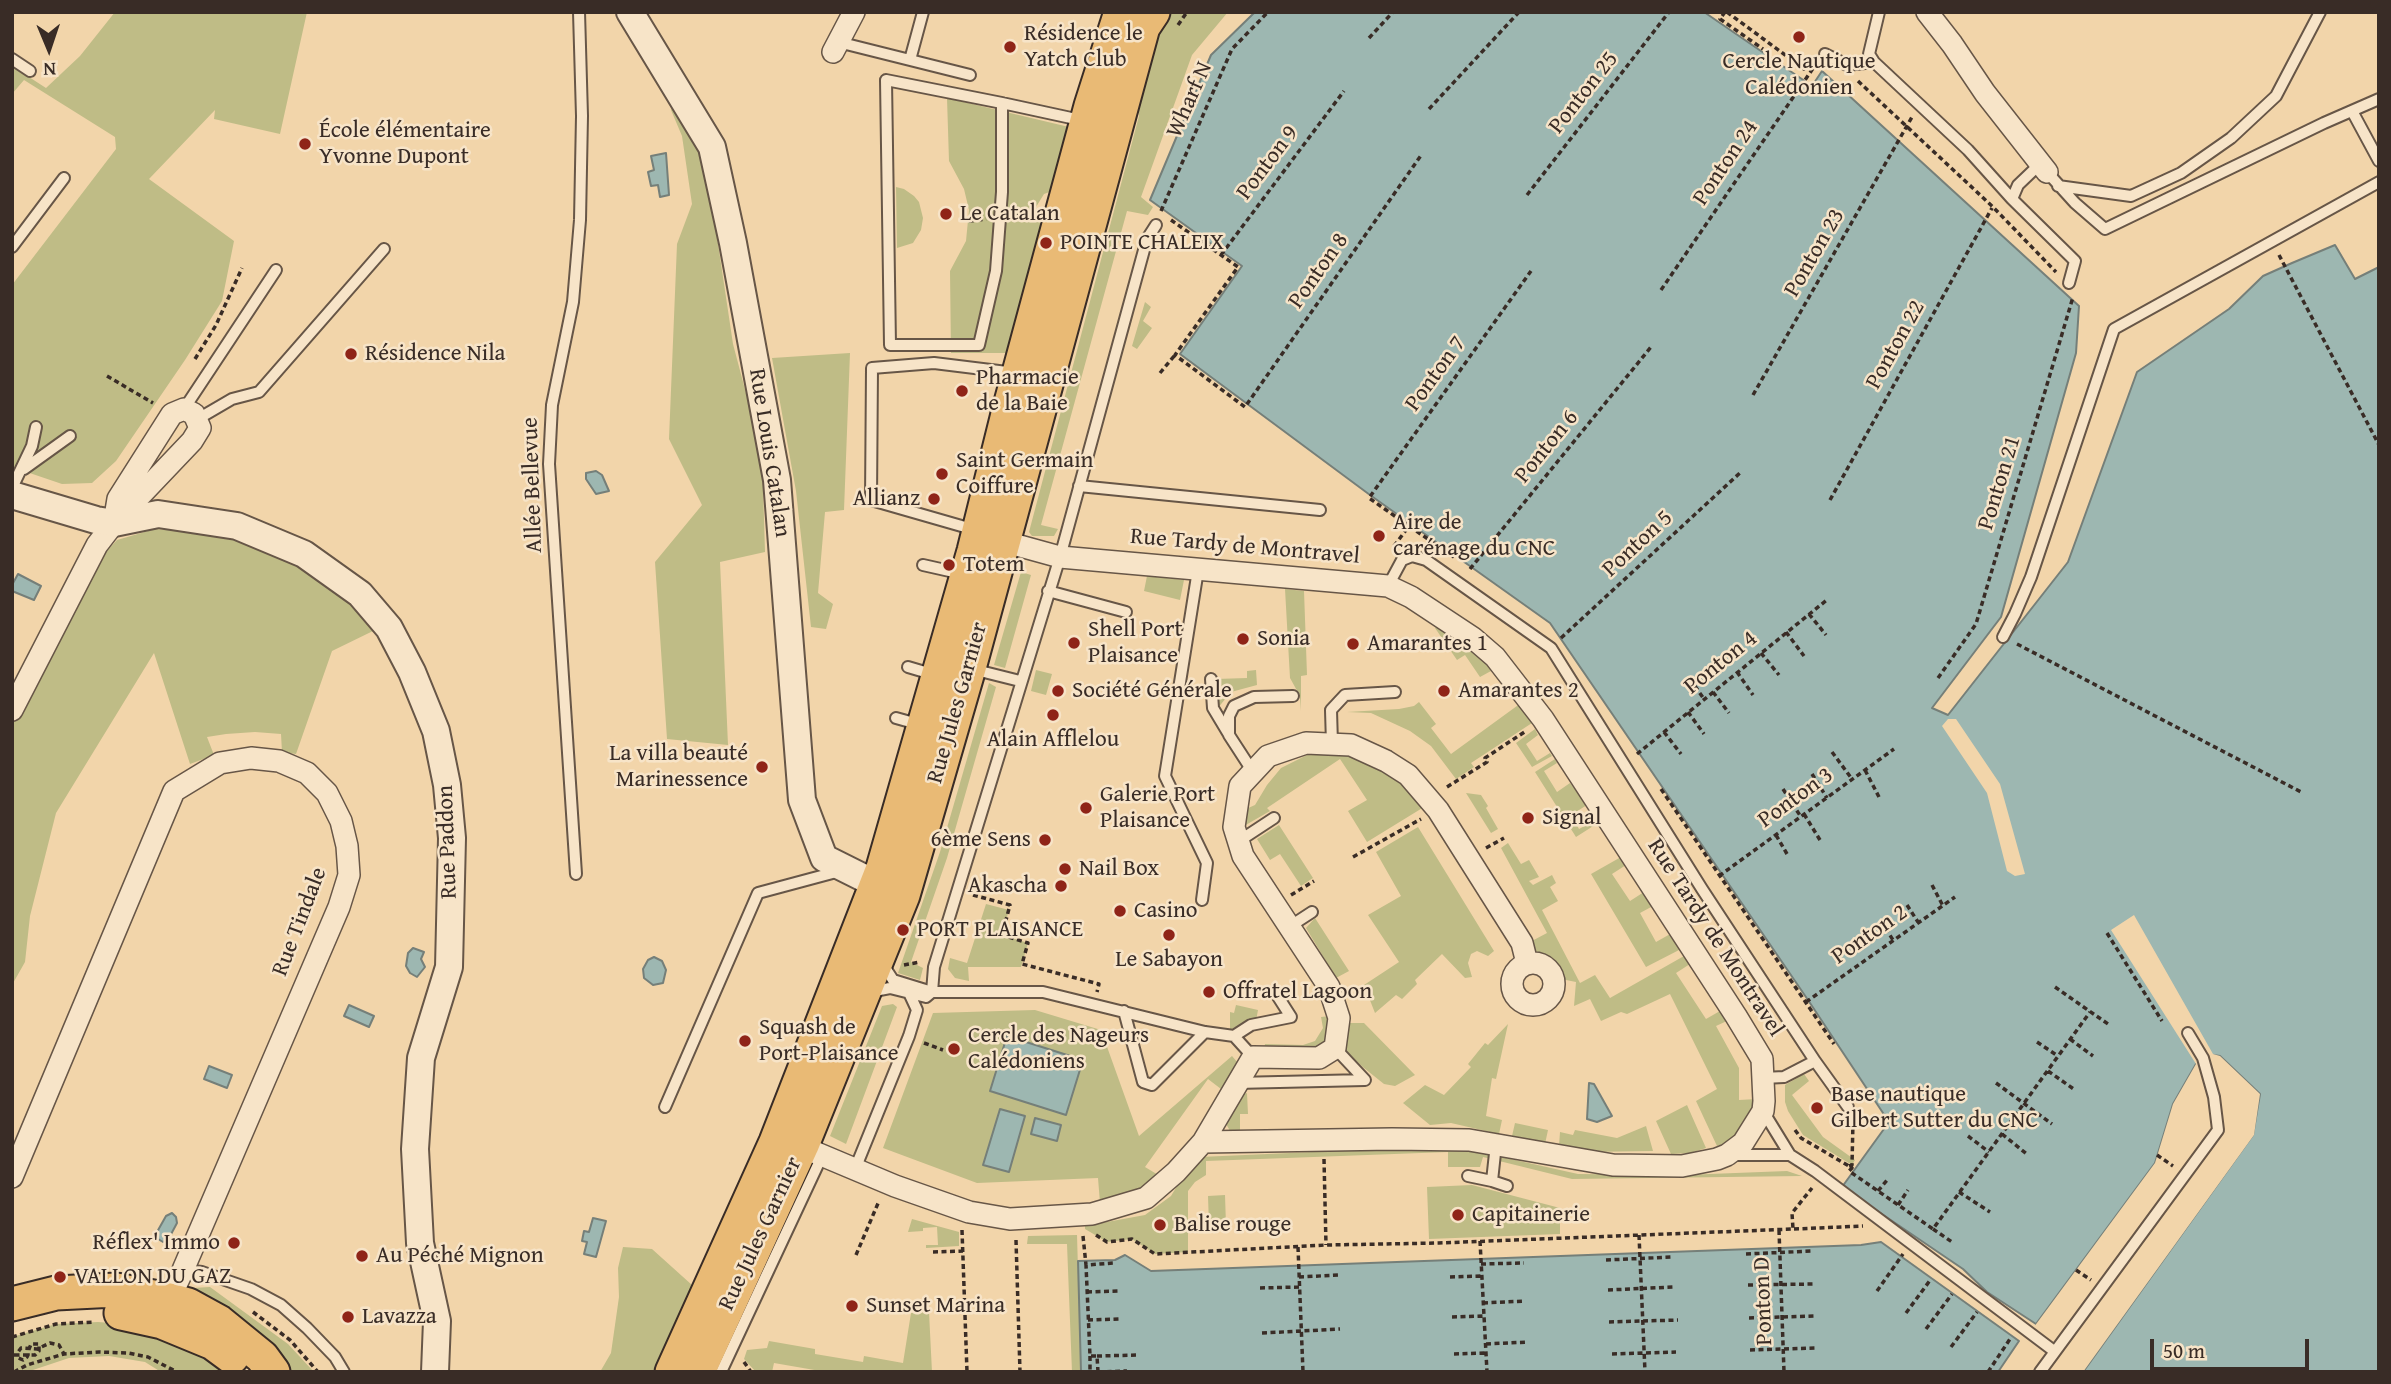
<!DOCTYPE html>
<meta charset="utf-8">
<style>
body{margin:0}
#map{position:relative;width:2391px;height:1384px;overflow:hidden;background:#f2d5aa;font-family:"Gentium Book Plus",serif}
canvas{display:block}
.frame{position:absolute;inset:0;border:14px solid #392c26;pointer-events:none}
.north{position:absolute;left:14px;top:14px;width:70px;height:70px;-webkit-text-stroke:5px #f7e4c8;paint-order:stroke;rotate:178deg;font-size:19px;font-weight:700;line-height:28px;text-align:center;color:#392c26}
.north::after{content:'';display:block;margin:auto;width:24px;height:32px;background:#392c26;clip-path:polygon(50% 0,100% 100%,50% 72%,0 100%)}
.scale{position:absolute;left:2150px;top:1339px;width:159px;height:32px;box-sizing:border-box;border:4px solid #392c26;border-top:0;padding-left:9px;font-size:21px;line-height:24px;white-space:nowrap;color:#392c26;-webkit-text-stroke:5px #f7e4c8;paint-order:stroke}
</style>
<div id="map">
<canvas width="2391" height="1384"></canvas>
<div class="frame"></div>
<div class="north">N</div>
<div class="scale">50 m</div>
</div>
<script>
const ctx = document.querySelector('canvas').getContext('2d');
ctx.lineJoin = 'round';
function fill(path, color) { ctx.fillStyle = color; ctx.fill(path, 'evenodd'); }
const poly = rows => new Path2D(rows.map(r => 'M' + r).join(''));
function stroke(path, color, width, dash) { ctx.strokeStyle = color; ctx.lineWidth = width; ctx.lineCap = dash ? 'butt' : 'round'; ctx.setLineDash(dash || []); ctx.stroke(path); }
function write(font, color, halo, rows, align = 'center') {
  ctx.font = font + ' "Gentium Book Plus",serif'; ctx.lineWidth = 5; ctx.setLineDash([]); ctx.textBaseline = 'middle'; ctx.strokeStyle = halo; ctx.fillStyle = color; for (const [text, x, y, turn = 0] of rows) {
    ctx.save(); ctx.translate(x, y); ctx.rotate((+turn || 0) * Math.PI / 180); ctx.textAlign = isNaN(turn) ? turn : align; if (halo) ctx.strokeText(text, 0, 0); ctx.fillText(text, 0, 0); ctx.restore();
  }
}
const green = poly([
 [115,12,307,12,280,134,214,119,215,110,149,179,234,241,222,301,185,360,116,461,92,483,62,484,12,467,12,285,116,149,115,137,24,80,12,94,12,66,46,88,80,56],
 [1168,12,1228,12,1192,55,1141,197,1153,207,1148,215,1127,211,1041,525,1058,529,1054,536,1032,536,1029,532,1139,116,1134,87],
 [678,97,696,136,714,217,733,344,762,454,765,552,720,562,728,745,667,739,655,562,702,505,669,439,677,244,692,204,682,136,671,110],
 [947,98,1069,127,1052,191,1044,194,1036,207,1037,214,1044,226,1007,353,951,353,950,271,966,241,969,210,964,189,949,161],
 [896,187,904,189,914,196,919,202,923,218,921,230,913,243,897,248],
 [1145,302,1151,307,1143,321,1152,328,1137,349,1132,346],
 [850,353,844,510,825,512,818,593,833,604,826,629,811,627,796,491,772,358],
 [155,529,224,534,278,553,322,578,361,610,373,631,332,651,296,754,282,752,281,734,255,732,226,734,207,737,214,755,190,764,154,653,56,813,30,916,25,962,12,985,12,722,104,554,117,540],
 [1021,572,1031,575,1005,668,994,665],
 [1147,576,1184,580,1180,600,1144,591],
 [1285,589,1304,591,1307,675,1301,676,1301,711,1300,696,1290,678],
 [1442,622,1475,649,1491,671,1480,677,1465,655,1457,660,1435,628],
 [1036,670,1052,674,1046,695,1031,691],
 [1256,670,1257,685,1231,692,1217,709,1216,679,1247,678,1247,671],
 [989,683,996,687,947,858,911,962,923,968,920,980,898,973,940,852],
 [1419,702,1436,724,1431,728,1451,754,1521,703,1532,723,1471,763,1474,767,1456,779,1431,746,1410,731,1371,713,1347,712,1399,709,1414,706],
 [1535,729,1538,735,1526,744,1537,761,1550,753,1552,756,1532,767,1516,743],
 [1342,753,1369,761,1405,785,1424,807,1367,842,1348,811,1367,800,1340,759,1267,808,1270,811,1244,826,1246,809,1255,805,1267,785,1281,768,1309,754],
 [1555,759,1557,763,1544,771,1557,792,1570,783,1587,805,1571,815,1579,829,1596,820,1598,823,1576,837,1535,772],
 [1466,793,1481,795,1488,806,1486,808,1498,829,1491,833],
 [1279,825,1313,878,1301,886,1280,854,1270,860,1257,839],
 [1418,827,1494,951,1488,956,1477,951,1471,954,1468,963,1472,977,1465,978,1442,954,1415,980,1417,984,1402,999,1396,995,1375,1013,1364,985,1399,962,1368,915,1401,896,1376,852],
 [1508,843,1521,864,1529,860,1539,877,1529,881,1533,885,1552,875,1556,883,1550,887,1558,901,1542,910,1580,983,1595,975,1610,998,1684,956,1690,964,1676,973,1706,1019,1720,1011,1729,1020,1716,1026,1739,1068,1739,1100,1757,1099,1745,1126,1735,1140,1717,1146,1696,1101,1717,1089,1670,994,1627,1014,1621,1012,1601,1021,1590,999,1574,1006,1576,982,1561,979,1556,965,1534,950,1530,942,1547,933,1501,848],
 [1621,857,1626,865,1612,874,1630,901,1644,892,1653,906,1640,913,1656,942,1672,933,1681,949,1646,967,1591,874],
 [986,904,1009,910,1002,935,1028,943,1022,964,1021,967,968,967,969,981,955,978,948,969,950,958,967,963],
 [1315,918,1349,971,1336,978,1306,928],
 [893,1004,897,1007,846,1144,830,1136,882,1006],
 [1236,1005,1258,1010,1256,1021,1246,1022,1230,1030,1230,1012,1234,1013],
 [1035,1010,1101,1030,1139,1136,1232,1056,1238,1063,1221,1089,1208,1079,1145,1167,1160,1176,1144,1191,1100,1203,1098,1178,977,1183,883,1148,933,1013],
 [1330,1016,1329,1039,1320,1048,1264,1050,1265,1044,1303,1045,1315,1041,1323,1028,1321,1017],
 [1349,1023,1364,1023,1415,1075,1395,1086,1384,1084,1364,1068,1345,1051,1345,1036],
 [1508,1024,1496,1079,1492,1078,1486,1116,1502,1120,1499,1134,1451,1123,1430,1125,1403,1103,1425,1085,1444,1095,1471,1067,1468,1064,1485,1043,1488,1045],
 [1804,1074,1809,1081,1792,1095,1823,1137,1855,1160,1852,1165,1803,1135,1788,1111,1785,1102,1785,1085],
 [1247,1093,1248,1114,1240,1114,1240,1132,1230,1131,1225,1122,1239,1096],
 [1687,1105,1706,1148,1690,1153,1671,1154,1656,1121],
 [1515,1123,1548,1130,1545,1144,1512,1136],
 [1646,1126,1653,1151,1585,1152,1559,1146,1560,1132,1573,1135,1575,1130,1617,1138],
 [1380,1149,1470,1150,1578,1174,1684,1175,1787,1171,1802,1176,1572,1179,1483,1157,1480,1167,1448,1167,1448,1152,1206,1161,1206,1175,1195,1182,1188,1191,1188,1252,1155,1254,1132,1239,1107,1242,1085,1229,1085,1226,1145,1215,1171,1196,1191,1163,1200,1157],
 [1472,1185,1560,1208,1560,1234,1429,1239,1427,1187],
 [1225,1195,1226,1225,1209,1226,1208,1196],
 [912,1219,959,1232,959,1246,926,1248,926,1245,938,1245,937,1227,923,1228,923,1231,908,1232],
 [1077,1235,1081,1372,1072,1372,1067,1244,1027,1244,1028,1236],
 [623,1247,652,1249,692,1285,654,1372,600,1372,611,1353,619,1297,618,1268],
 [210,1287,288,1344,314,1372,290,1372,270,1347,198,1301,193,1288],
 [929,1312,932,1372,826,1372,774,1363,772,1372,756,1372,744,1359,747,1350,767,1348,769,1341,815,1349,815,1354,863,1362,864,1356,903,1363,911,1313],
 [98,1322,124,1324,189,1344,229,1372,161,1372,145,1362,109,1356,69,1358,27,1372,12,1372,12,1337,56,1324]
]);
const water = poly([
 [1255,12,1704,12,1812,86,1822,71,2079,306,2076,353,2001,617,1932,708,1948,715,2068,562,2137,372,2229,309,2263,276,2292,263,2335,245,2355,279,2379,267,2379,1372,2083,1372,2253,1135,2260,1094,2220,1056,2213,1055,2196,1064,2173,1104,2155,1163,2036,1324,1987,1292,1963,1269,1842,1187,1889,1122,1808,1000,1550,623,1370,495,1180,354,1242,266,1150,200,1211,55,1255,12],
 [666,153,669,195,660,197,658,185,651,186,648,172,654,170,651,156,666,153],
 [596,471,602,475,609,491,596,494,586,479,586,473,596,471],
 [18,574,41,586,34,600,12,591,12,585,18,574],
 [413,948,424,952,421,959,425,967,417,977,410,973,406,966,408,953,413,948],
 [654,957,662,961,666,970,663,983,653,985,644,978,643,969,648,960,654,957],
 [349,1005,374,1016,369,1027,344,1016,349,1005],
 [1007,1036,1083,1060,1066,1115,990,1091,1007,1036],
 [209,1066,232,1075,227,1088,204,1079,209,1066],
 [1589,1083,1594,1084,1612,1116,1597,1122,1587,1119,1589,1083],
 [1000,1109,1025,1116,1009,1172,983,1165,1000,1109],
 [1035,1118,1061,1125,1057,1141,1031,1134,1035,1118],
 [172,1213,176,1217,177,1223,169,1238,163,1242,158,1239,157,1232,166,1216,172,1213],
 [593,1218,606,1221,596,1257,584,1254,587,1242,582,1241,584,1231,589,1232,593,1218],
 [1881,1242,2019,1341,1998,1372,1081,1372,1078,1261,1115,1260,1125,1255,1151,1271,1861,1245,1881,1242]
]);
const pier = poly([
 [1948,719,1956,719,2000,784,2025,874,2015,876,2007,871,1987,793,1942,726],
 [2134,915,2213,1054,2220,1056,2260,1094,2254,1135,2083,1372,2079,1372,2250,1134,2257,1095,2219,1059,2213,1058,2199,1066,2176,1106,2158,1165,2039,1326,2034,1327,2155,1163,2173,1104,2196,1064,2111,930]
]);
const path = poly([
 [1725,12,1720,19,1763,49],
 [1727,12,1804,69,1812,61],
 [1178,25,1187,12],
 [1369,38,1393,12],
 [1858,81,1993,207,2056,272],
 [1429,109,1519,12],
 [1527,195,1669,12],
 [1161,211,1232,49,1268,12],
 [1014,216,1034,214],
 [1171,220,1238,267,1175,355,1245,407,1422,154],
 [969,221,986,219],
 [1221,255,1344,91],
 [2279,255,2379,445],
 [1661,290,1816,64],
 [195,359,216,325,242,268],
 [1160,373,1175,355],
 [107,376,153,403],
 [1753,395,1912,117],
 [1830,500,1992,208],
 [1409,526,1369,498,1531,271],
 [1394,546,1409,526,1454,557],
 [1470,569,1651,347],
 [1809,614,1826,635],
 [1786,632,1804,656],
 [1561,638,1742,471],
 [2017,644,2303,793],
 [1761,653,1779,675],
 [1737,672,1753,695],
 [1938,678,1976,624,2073,297],
 [1690,679,1704,699],
 [1713,692,1729,713],
 [1688,712,1704,734],
 [1664,732,1681,754],
 [1832,752,1852,779],
 [1637,754,1828,599],
 [1865,770,1879,797],
 [1812,774,1827,798],
 [1447,787,1487,762,1485,758,1526,731],
 [1661,789,1834,1044],
 [1783,789,1801,817],
 [1804,814,1820,840],
 [1776,835,1787,854],
 [1486,848,1504,838],
 [1353,857,1421,819],
 [1719,876,1894,749],
 [1932,885,1943,906],
 [973,895,1010,905,1002,935,1028,943,1022,964,1099,984,1097,992],
 [1291,895,1314,881],
 [1907,905,1918,922],
 [1881,921,1893,940],
 [2107,933,2162,1021],
 [904,965,920,962],
 [2055,987,2108,1024],
 [1806,1002,1955,897],
 [2070,1039,2093,1056],
 [2037,1042,2058,1056],
 [924,1043,943,1050],
 [2048,1071,2075,1090],
 [1996,1083,2052,1124],
 [1795,1130,1801,1138,1849,1166,1852,1168,1849,1171,1933,1229,2090,1012],
 [2002,1134,2028,1155],
 [1968,1136,1989,1152],
 [2157,1155,2173,1166],
 [1324,1159,1326,1245],
 [1849,1166,1852,1165,1853,1121],
 [1878,1191,1888,1179],
 [1959,1192,1990,1212],
 [1898,1205,1908,1190],
 [1794,1229,1863,1226],
 [1933,1229,1952,1242],
 [962,1230,967,1372],
 [1779,1230,1784,1372],
 [1096,1235,1107,1242,1132,1239,1155,1254,1326,1245,1439,1243,1793,1229,1792,1213,1812,1188],
 [1639,1235,1645,1372],
 [1083,1236,1086,1265],
 [1016,1240,1020,1372],
 [1480,1241,1487,1372],
 [1298,1247,1303,1372],
 [933,1252,963,1251],
 [1746,1254,1813,1251],
 [856,1255,879,1201],
 [1606,1260,1673,1257],
 [1481,1264,1524,1263],
 [2076,1270,2091,1280],
 [1299,1277,1338,1275],
 [1450,1277,1482,1276],
 [1748,1285,1814,1284],
 [1260,1288,1299,1287],
 [1608,1290,1674,1287],
 [1877,1291,1903,1254],
 [1087,1292,1119,1291],
 [1483,1303,1525,1301],
 [253,1312,290,1340,318,1372],
 [1906,1313,1931,1279],
 [1452,1317,1484,1316],
 [1749,1318,1815,1316],
 [1088,1320,1119,1319],
 [1609,1322,1678,1320],
 [1926,1329,1952,1294],
 [1262,1333,1340,1329],
 [12,1337,56,1324,95,1322],
 [1486,1344,1528,1342],
 [1951,1347,1977,1312],
 [1750,1350,1815,1348],
 [1454,1354,1486,1353],
 [1612,1354,1676,1352],
 [12,1355,16,1355,21,1348,37,1349,50,1343,59,1345,64,1354],
 [28,1355,16,1355,16,1357,23,1360,27,1357,28,1355,28,1352,31,1344,39,1344,39,1351,35,1355,28,1355],
 [1090,1356,1090,1372],
 [1097,1356,1139,1355],
 [744,1362,751,1372],
 [14,1372,27,1365,64,1354,99,1352,128,1353,148,1357,177,1372],
 [1098,1372,1097,1356,1090,1356,1086,1265,1114,1263],
 [1098,1372,1127,1371],
 [1988,1372,2010,1339]
]);
const service = poly([
 [838,42,910,60,923,12],
 [1825,54,1847,65,1874,62,1968,150,2012,199],
 [12,59,30,71],
 [910,60,970,75],
 [1874,62,1869,54,1879,12],
 [1002,103,1002,192,996,271,979,345,890,345,886,80,1002,103,1085,121],
 [2352,111,2379,161],
 [2041,163,2018,185,2012,199,2075,261,2069,283],
 [2047,172,2075,203,2105,229,2324,123,2379,99],
 [2058,186,2131,196,2181,173,2231,138,2276,96,2320,12],
 [12,247,64,178],
 [184,409,276,270],
 [196,420,232,399,259,392,384,249],
 [24,469,70,436],
 [1079,486,1320,510],
 [12,488,32,446,36,427],
 [965,527,871,500,872,368,934,363,1007,372],
 [923,565,963,574],
 [1198,570,1165,776,1207,863,1202,900],
 [1388,586,1402,560,1412,556,1426,560,1551,648,1702,889,1815,1061,1784,1077,1763,1078],
 [1048,591,1126,612],
 [2003,637,2015,614,2031,577,2114,329,2379,182],
 [908,667,935,675],
 [972,669,1020,681],
 [1211,679,1213,708,1228,733],
 [896,718,921,725],
 [1332,744,1331,710,1345,695,1395,692],
 [1253,772,1229,735,1229,716,1234,706,1254,697,1293,696],
 [1239,841,1274,818],
 [576,874,549,464,552,405,573,302,580,220,582,116,579,12],
 [1289,927,1312,912],
 [882,963,893,980,932,992,1043,992,1205,1032,1234,1036,1253,1057],
 [869,992,890,988,926,997,932,992],
 [932,992,934,967,1060,557,1147,239,1156,225],
 [1124,1011,1143,1082,1152,1085,1205,1032],
 [1234,1036,1251,1025,1291,1017,1275,992],
 [1815,1061,1848,1107],
 [1236,1083,1365,1080,1335,1048],
 [665,1107,758,893,840,871],
 [1763,1111,1790,1155],
 [1733,1155,1790,1155,1815,1171,2054,1351],
 [855,1169,909,1036,917,1010,910,995],
 [1468,1176,1492,1181,1496,1144],
 [1492,1181,1507,1186],
 [183,1270,202,1272,251,1289,281,1305,307,1328,335,1357,344,1372],
 [721,1372,822,1156],
 [2040,1372,2218,1130,2214,1097,2203,1058,2188,1033]
]);
const minor = poly([
 [1927,12,1952,44,1985,93,2047,172],
 [833,52,854,12],
 [12,710,97,545,114,523,192,441,200,428,194,414,184,409,172,414,118,499,114,523],
 '1512 984a21 21 0 1 1 42 0a21 21 0 1 1-42 0Z',
 [795,1135,802,1145,807,1149,895,1186,969,1212,1010,1219,1092,1214,1146,1198,1176,1172,1203,1142,1392,1139,1469,1140,1613,1165,1682,1166,1717,1159,1727,1155,1743,1143,1763,1111,1764,1101,1762,1059,1736,1016,1543,719,1495,657,1473,638,1411,597,1388,586,1060,557,991,538],
 [1203,1142,1253,1057,1319,1058,1335,1048,1339,1018,1329,987,1243,856,1234,827,1240,786,1268,756,1306,743,1351,745,1386,761,1408,775,1438,810,1522,943,1527,963],
 [12,1177,174,791,220,763,251,758,279,761,307,773,327,793,341,821,347,846,349,875,339,907,183,1270,169,1300,161,1307]
]);
const tertiary = poly([
 [630,12,712,147,733,243,777,480,802,800,824,858,876,884,890,885,894,881],
 [12,495,96,520,114,523,158,514,237,526,304,554,360,594,389,628,412,672,436,731,447,785,452,838,449,967,421,1058,415,1149,420,1243,437,1321,435,1372]
]);
const primary = poly([
 [12,1304,56,1293,116,1290,169,1300,188,1305,219,1322,262,1357,273,1372],
 [121,1313,162,1322,213,1343,232,1357],
 [672,1372,776,1142,883,868,974,551,1009,410,1091,106,1121,12],
 [698,1372,802,1145,903,895,969,668,1143,27,1153,12]
]);
const markers = [
 [1799,37,7,"#8f2418"],
 [1010,47,7,"#8f2418"],
 [305,144,7,"#8f2418"],
 [946,214,7,"#8f2418"],
 [1046,243,7,"#8f2418"],
 [351,354,7,"#8f2418"],
 [962,391,7,"#8f2418"],
 [942,474,7,"#8f2418"],
 [934,499,7,"#8f2418"],
 [1379,536,7,"#8f2418"],
 [949,565,7,"#8f2418"],
 [1243,639,7,"#8f2418"],
 [1074,643,7,"#8f2418"],
 [1353,644,7,"#8f2418"],
 [1058,691,7,"#8f2418"],
 [1444,691,7,"#8f2418"],
 [1053,715,7,"#8f2418"],
 [762,767,7,"#8f2418"],
 [1086,808,7,"#8f2418"],
 [1528,818,7,"#8f2418"],
 [1045,840,7,"#8f2418"],
 [1065,869,7,"#8f2418"],
 [1061,886,7,"#8f2418"],
 [1120,911,7,"#8f2418"],
 [903,930,7,"#8f2418"],
 [1169,935,7,"#8f2418"],
 [1209,992,7,"#8f2418"],
 [745,1041,7,"#8f2418"],
 [954,1049,7,"#8f2418"],
 [1817,1108,7,"#8f2418"],
 [1458,1215,7,"#8f2418"],
 [1160,1225,7,"#8f2418"],
 [234,1243,7,"#8f2418"],
 [362,1256,7,"#8f2418"],
 [60,1277,7,"#8f2418"],
 [852,1306,7,"#8f2418"],
 [348,1317,7,"#8f2418"]
];
const poiNames = [
 ["Résidence le",1024,34],
 ["Yatch Club",1024,60],
 ["Cercle Nautique",1799,62,"center"],
 ["Calédonien",1799,88,"center"],
 ["École élémentaire",319,131],
 ["Yvonne Dupont",319,157],
 ["Le Catalan",960,214],
 ["POINTE CHALEIX",1060,243],
 ["Résidence Nila",365,354],
 ["Pharmacie",976,378],
 ["de la Baie",976,404],
 ["Saint Germain",956,461],
 ["Coiffure",956,487],
 ["Allianz",920,499,"right"],
 ["Aire de",1393,523],
 ["carénage du CNC",1393,549],
 ["Totem",963,565],
 ["Shell Port",1088,630],
 ["Plaisance",1088,656],
 ["Sonia",1257,639],
 ["Amarantes 1",1367,644],
 ["Société Générale",1072,691],
 ["Amarantes 2",1458,691],
 ["Alain Afflelou",1053,740,"center"],
 ["La villa beauté",748,754,"right"],
 ["Marinessence",748,780,"right"],
 ["Galerie Port",1100,795],
 ["Plaisance",1100,821],
 ["Signal",1542,818],
 ["6ème Sens",1031,840,"right"],
 ["Nail Box",1079,869],
 ["Akascha",1047,886,"right"],
 ["Casino",1134,911],
 ["PORT PLAISANCE",917,930],
 ["Le Sabayon",1169,960,"center"],
 ["Offratel Lagoon",1223,992],
 ["Squash de",759,1028],
 ["Port-Plaisance",759,1054],
 ["Cercle des Nageurs",968,1036],
 ["Calédoniens",968,1062],
 ["Base nautique",1831,1095],
 ["Gilbert Sutter du CNC",1831,1121],
 ["Capitainerie",1472,1215],
 ["Balise rouge",1174,1225],
 ["Réflex' Immo",220,1243,"right"],
 ["Au Péché Mignon",376,1256],
 ["VALLON DU GAZ",74,1277],
 ["Sunset Marina",866,1306],
 ["Lavazza",362,1317]
];
const streetNames = [
 ["Ponton 25",1584,93,-52],
 ["Wharf N",1190,100,-66],
 ["Ponton 9",1268,163,-53],
 ["Ponton 24",1726,163,-56],
 ["Ponton 23",1815,253,-60],
 ["Ponton 8",1319,271,-55],
 ["Ponton 22",1896,345,-61],
 ["Ponton 7",1436,374,-54],
 ["Ponton 6",1547,447,-51],
 ["Rue Louis Catalan",769,453,81],
 ["Ponton 21",2000,483,-73],
 ["Allée Bellevue",533,485,-92],
 ["Ponton 5",1638,544,-43],
 ["Rue Tardy de Montravel",1245,547,5],
 ["Ponton 4",1721,663,-39],
 ["Rue Jules Garnier",958,703,-74],
 ["Ponton 3",1796,798,-36],
 ["Rue Paddon",448,842,-92],
 ["Rue Tindale",300,922,-69],
 ["Ponton 2",1870,935,-35],
 ["Rue Tardy de Montravel",1715,938,57],
 ["Rue Jules Garnier",761,1234,-65],
 ["Ponton D",1764,1301,-92]
];
fill(green, '#bfbc86');
fill(water, '#9db7b1');
stroke(water, '#757f79', 2);
fill(pier, '#f2d5aa');
stroke(service, '#675647', 14);
stroke(minor, '#675647', 24);
stroke(tertiary, '#675647', 30);
stroke(primary, '#392c26', 37);
stroke(path, '#392c26', 3.5, [5, 3.5]);
stroke(service, '#f7e4c8', 10);
stroke(minor, '#f7e4c8', 21);
stroke(tertiary, '#f7e4c8', 26);
stroke(primary, '#e9ba75', 33);
for (const [x, y, r, color] of markers) { const dot = new Path2D(); dot.arc(x, y, r, 0, 2 * Math.PI); ctx.fillStyle = color; ctx.fill(dot); stroke(dot, '#f7e4c8', 2.5); }
write('23px', '#392c26', '#f7e4c8', poiNames, 'left');
write('23px', '#392c26', '#f7e4c8', streetNames);
</script>
